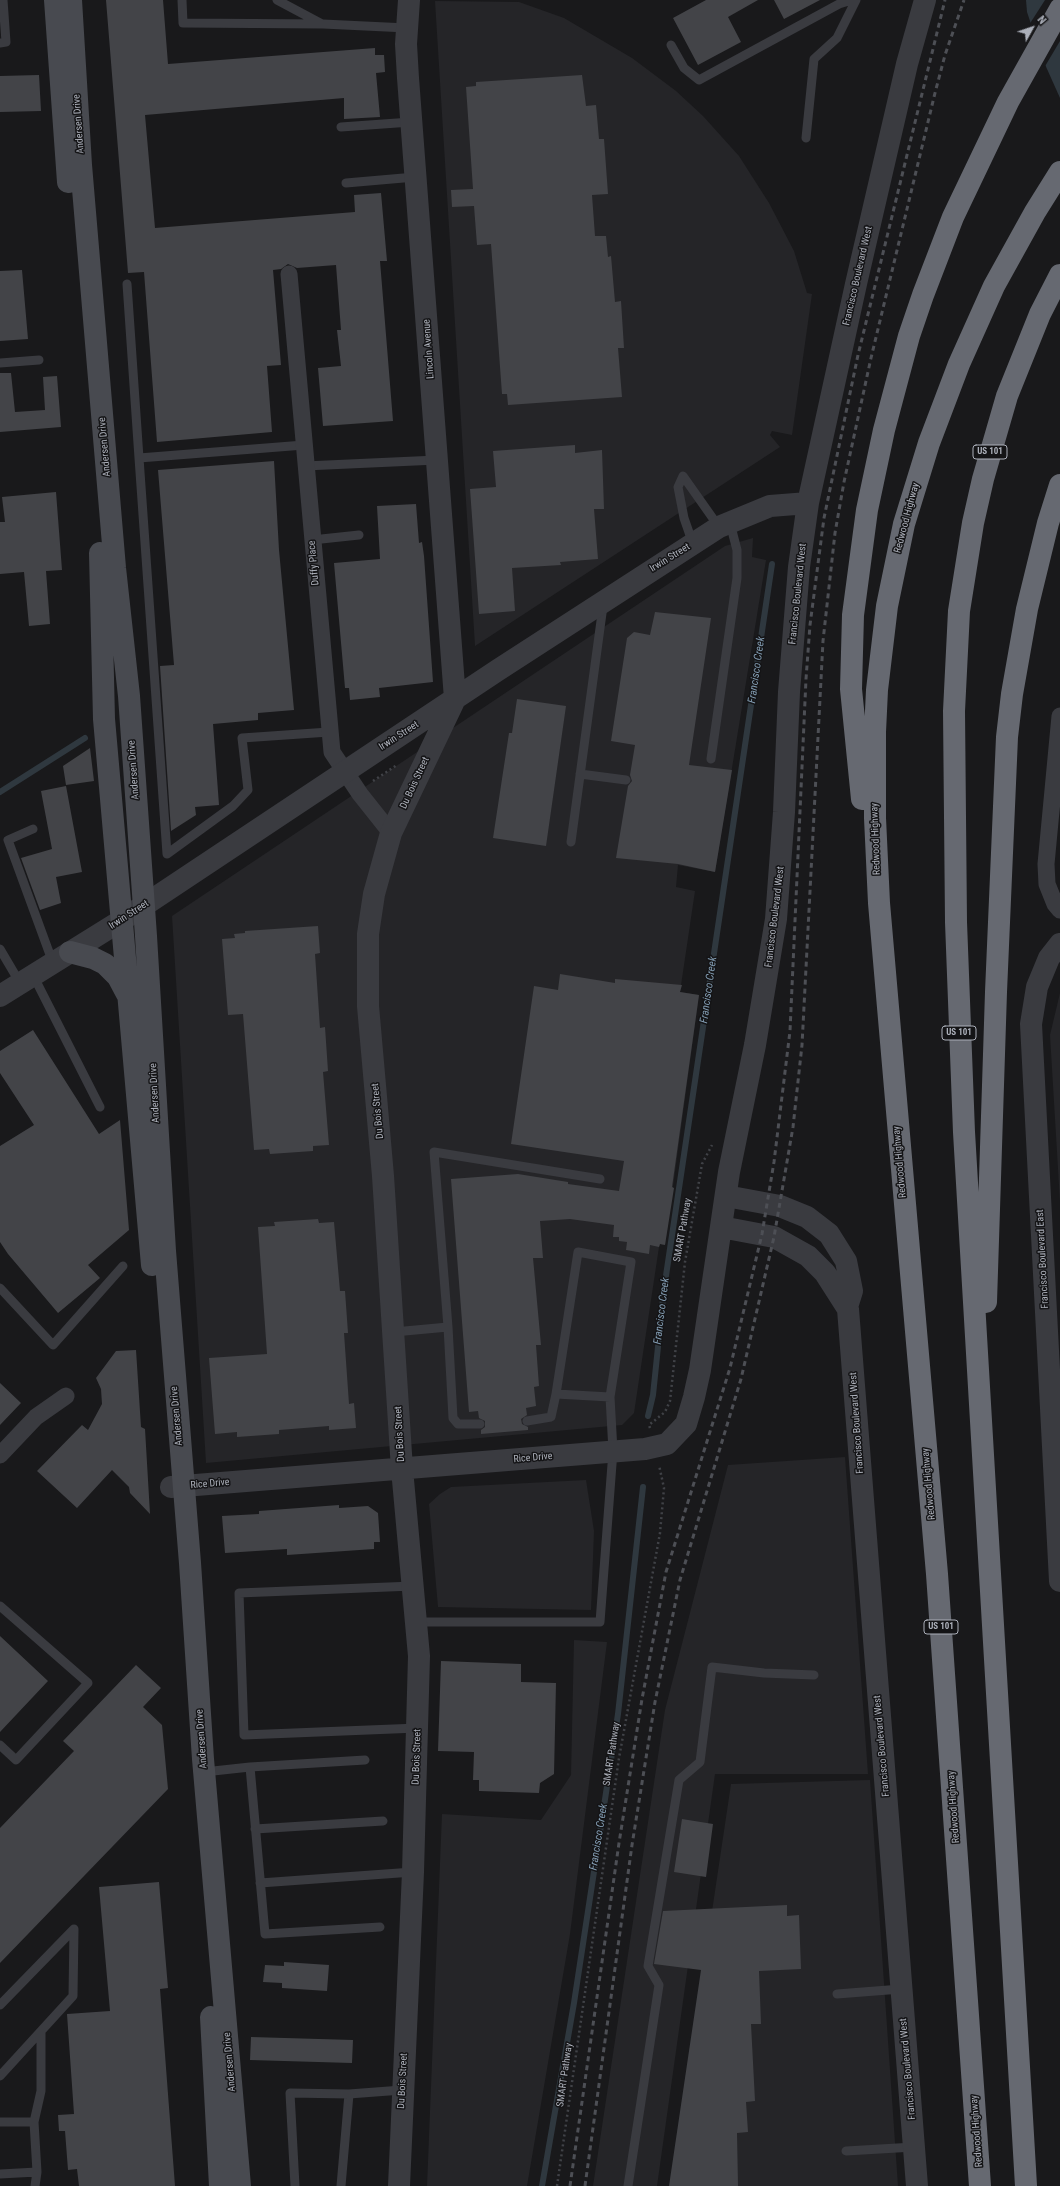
<!DOCTYPE html>
<style>
body{margin:0}
#map{position:relative;width:1060px;height:2186px;overflow:hidden;background:#19191b;font-family:"Roboto Condensed",sans-serif}
canvas{display:block}
.north{position:absolute;left:1012px;top:8px;width:40px;height:40px;-webkit-text-stroke:3px #141416;paint-order:stroke;rotate:50deg;font-size:11px;font-weight:700;line-height:16px;text-align:center;color:#acb0ba}
.north::after{content:'';display:block;margin:auto;width:14px;height:18px;background:#acb0ba;clip-path:polygon(50% 0,100% 100%,50% 72%,0 100%)}
</style>
<div id="map">
<canvas width="1060" height="2186"></canvas>
<div class="north">N</div>
</div>
<script>
const ctx = document.querySelector('canvas').getContext('2d');
ctx.lineJoin = 'round';
function fill(path, color) { ctx.fillStyle = color; ctx.fill(path, 'evenodd'); }
const poly = rows => new Path2D(rows.map(r => 'M' + r).join(''));
function stroke(path, color, width, dash) { ctx.strokeStyle = color; ctx.lineWidth = width; ctx.lineCap = dash ? 'butt' : 'round'; ctx.setLineDash(dash || []); ctx.stroke(path); }
function write(font, color, halo, rows, align = 'center') {
  ctx.font = font + ' "Roboto Condensed",sans-serif'; ctx.lineWidth = 3; ctx.setLineDash([]); ctx.textBaseline = 'middle'; ctx.strokeStyle = halo; ctx.fillStyle = color; for (const [text, x, y, turn = 0] of rows) {
    ctx.save(); ctx.translate(x, y); ctx.rotate((+turn || 0) * Math.PI / 180); ctx.textAlign = isNaN(turn) ? turn : align; if (halo) ctx.strokeText(text, 0, 0); ctx.fillText(text, 0, 0); ctx.restore();
  }
}
const built = poly([
 [435,1,519,2,564,18,632,58,676,91,703,116,739,156,769,203,794,251,807,293,812,294,792,435,772,431,770,435,780,447,475,646],
 [753,538,752,557,766,560,715,872,678,865,676,887,695,891,680,992,699,995,665,1245,660,1244,659,1247,634,1413,622,1425,206,1463,172,916,725,546],
 [1060,993,1060,1202,1050,1035],
 [845,1457,868,1774,715,1774,657,2186,593,2186,665,1710,728,1465],
 [586,1480,594,1531,591,1610,438,1607,429,1504,440,1494,451,1487],
 [574,1640,607,1642,570,1934,527,2186,427,2186,442,1814,541,1820,571,1775],
 [870,1780,898,2186,671,2186,731,1784]
]);
const water = poly([
 [1026,0,1056,0,1060,11,1060,98,1043,60,1027,12]
]);
const pier = poly([
 [1045,0,1058,0,1060,6,1060,41,1044,68,1029,25]
]);
const stream = poly([
 [0,792,85,738],
 [648,1416,653,1395,664,1289,772,564],
 [542,2186,574,2003,618,1714,643,1487]
]);
const building = poly([
 [106,0,163,0,168,64,375,48,375,55,384,55,385,72,376,73,380,117,344,119,344,98,145,115,155,228,355,212,354,195,381,193,387,261,380,261,393,421,323,426,318,368,341,366,337,330,341,330,336,265,297,268,288,264,281,269,273,270,281,365,267,366,272,432,157,442,144,272,128,273],
 [706,0,758,0,728,17,741,42,698,65,673,18],
 [774,0,820,0,784,19],
 [39,75,41,111,0,112,0,76],
 [582,75,586,106,596,105,599,139,604,139,608,194,592,195,595,236,606,236,608,257,611,256,615,302,621,301,624,348,618,348,622,397,508,405,507,394,502,394,491,244,477,245,474,206,452,207,451,190,473,189,466,87,476,86,476,82],
 [22,270,28,339,0,341,0,271],
 [0,373,11,373,15,412,45,410,43,377,57,376,61,427,0,432],
 [575,445,575,453,602,450,604,509,594,509,598,559,560,562,561,565,512,568,515,611,479,614,470,489,496,487,493,451],
 [274,461,279,550,294,710,258,713,258,720,213,724,219,805,195,807,196,815,171,831,160,666,174,665,158,470],
 [56,492,62,570,46,571,50,624,29,626,24,572,0,574,0,522,5,522,2,497],
 [416,504,419,543,422,542,424,556,433,682,379,688,380,697,350,700,349,688,345,688,334,563,380,559,377,506],
 [655,612,711,618,689,765,732,770,715,872,678,864,616,858,628,786,632,781,630,775,635,745,611,741,627,638,634,632,650,635],
 [517,699,566,706,546,846,493,838,509,733,512,733],
 [90,748,94,781,66,785,63,766],
 [66,786,82,872,56,877,61,903,40,910,21,858,52,849,41,791],
 [318,926,320,953,315,954,320,1028,325,1027,328,1071,323,1072,329,1145,313,1146,313,1151,270,1154,269,1149,254,1150,243,1014,228,1015,222,939,235,938,234,934,245,933,245,931],
 [560,974,615,983,615,979,682,985,680,992,699,995,672,1187,674,1188,665,1245,660,1244,659,1247,650,1245,649,1254,626,1250,627,1242,619,1241,619,1237,613,1237,614,1225,570,1219,540,1221,543,1258,533,1258,541,1345,536,1345,539,1386,534,1387,536,1406,526,1408,527,1415,521,1419,522,1424,528,1427,528,1430,481,1434,481,1430,485,1427,485,1421,479,1418,478,1411,469,1412,451,1179,518,1174,568,1182,568,1184,619,1191,624,1161,511,1144,534,986,558,990],
 [33,1030,99,1134,120,1120,129,1230,88,1265,100,1278,58,1313,8,1254,0,1242,0,1146,34,1125,0,1073,0,1051],
 [318,1219,319,1223,334,1222,340,1291,345,1291,348,1333,344,1333,349,1404,354,1403,356,1428,329,1430,329,1426,279,1430,279,1434,237,1437,237,1432,215,1434,209,1358,267,1354,258,1227,275,1226,274,1222],
 [136,1350,141,1427,145,1429,150,1514,130,1493,129,1487,112,1470,77,1508,37,1471,82,1425,88,1430,102,1404,101,1389,96,1378,116,1351],
 [0,1383,21,1403,0,1425],
 [339,1505,339,1508,368,1506,378,1513,380,1542,374,1542,374,1549,287,1555,287,1549,225,1553,222,1516,259,1514,259,1511],
 [0,1636,48,1681,0,1732],
 [441,1661,521,1664,521,1682,556,1683,554,1774,540,1783,539,1793,479,1791,479,1780,473,1780,474,1752,438,1751],
 [136,1665,161,1688,143,1707,162,1725,168,1789,0,1963,0,1828,74,1751,63,1741],
 [682,1819,713,1824,706,1877,674,1872],
 [159,1882,168,1988,160,1989,175,2186,79,2186,77,2169,68,2170,65,2131,59,2131,58,2115,74,2114,67,2014,110,2011,99,1887],
 [787,1905,787,1916,799,1915,801,1969,759,1971,761,2024,751,2024,755,2101,746,2102,748,2132,737,2133,738,2186,669,2186,701,1970,654,1964,663,1911],
 [284,1962,329,1965,327,1991,282,1988,282,1983,263,1982,265,1965,284,1966],
 [251,2037,353,2040,352,2063,250,2060]
]);
const path = poly([
 [373,781,397,765],
 [650,1428,649,1425,665,1412,670,1401,685,1262,702,1164,712,1145],
 [557,2186,619,1758,660,1533,664,1488,659,1465]
]);
const service = poly([
 [182,0,183,23,323,24,407,28],
 [277,0,322,24],
 [0,43,6,42,3,0],
 [671,45,684,68,699,80,839,4,852,0],
 [341,127,411,122],
 [806,138,814,59,837,38,856,0],
 [346,183,415,177],
 [127,284,139,458,304,445],
 [0,363,39,360],
 [139,458,167,854,233,806,248,790,242,738,329,732],
 [305,466,437,460],
 [312,540,359,535],
 [693,544,684,518,678,487,683,476,719,527],
 [711,759,737,578,737,550,730,523],
 [580,774,626,780],
 [33,829,8,840,53,963],
 [571,842,603,606],
 [0,949,20,983],
 [33,975,100,1107],
 [0,1288,53,1345,123,1266],
 [448,1327,453,1418,458,1424,480,1424],
 [394,1332,448,1327,434,1152,600,1179],
 [527,1421,551,1417,556,1394],
 [413,1586,239,1593,244,1735,418,1728],
 [0,1606,88,1683,16,1760,0,1745],
 [416,1622,600,1622,613,1451,610,1397,556,1394,578,1252,631,1262,610,1397],
 [250,1767,265,1934,380,1927],
 [204,1772,250,1767,365,1760],
 [255,1829,383,1821],
 [260,1883,413,1872],
 [837,1994,901,1989],
 [0,2005,74,1929,73,1996,0,2076],
 [0,2122,34,2122,37,2172],
 [34,2122,41,2091,41,2032],
 [846,2151,914,2147],
 [0,2174,37,2172,35,2186],
 [295,2186,290,2093,349,2094,402,2090],
 [341,2186,349,2094],
 [628,2186,659,1985,648,1966,679,1780,700,1762,712,1667,764,1673,814,1675]
]);
const minor = poly([
 [289,274,332,752,360,794,391,833],
 [1060,716,1046,864,1047,884,1055,904,1060,910],
 [0,1455,36,1417,66,1396]
]);
const tertiary = poly([
 [1060,944,1049,958,1037,987,1031,1024,1060,1581],
 [0,996,122,920,498,670,719,527,770,506,808,503],
 [726,1196,780,1206,807,1217,829,1234,846,1261,852,1291,847,1307],
 [721,1227,774,1237,808,1256,825,1273,848,1309,917,2186],
 [171,1487,645,1449,667,1444,686,1424,694,1397,700,1370,729,1172,755,1045,776,919,784,812,789,692,799,567,808,503,856,284,907,64,925,0],
 [399,2186,413,1872,419,1656,402,1469,383,1176,368,1006,368,934,374,894,391,833,455,699,408,78,406,44,409,0]
]);
const secondary = poly([
 [55,0,68,182],
 [71,0,81,165,115,568,129,696,146,936,165,1251,190,1563,203,1759,240,2186],
 [100,553,104,719,152,1265],
 [70,952,93,958,105,964,118,977,127,994],
 [211,2017,220,2186]
]);
const motorway = poly([
 [862,799,851,689,853,615,867,510,884,430,909,336,923,295,953,217,1008,102,1060,9],
 [986,1302,996,992,1007,737,1012,694,1027,609,1048,523,1060,485],
 [980,2186,937,1574,879,903,875,818,875,732,877,690,887,606,904,524,929,443,959,364,994,286,1035,212,1060,172],
 [1026,2186,964,1132,956,922,954,711,959,611,973,523,983,479,1007,396,1040,314,1060,275]
]);
const rail = poly([
 [570,2186,619,1843,642,1699,666,1572,730,1368,762,1234,774,1162,790,1031,806,679,810,625,824,518,858,355,945,0],
 [585,2186,632,1845,655,1702,680,1580,741,1379,774,1237,793,1127,802,1045,823,641,835,533,844,482,871,358,935,93,945,55,964,0]
]);
const shields = [
 [990,452,34],
 [959,1033,34],
 [941,1627,34]
];
const shieldNames = [
 ["US 101",990,452],
 ["US 101",959,1033],
 ["US 101",941,1627]
];
const streetNames = [
 ["Andersen Drive",79,124,-94],
 ["Francisco Boulevard West",858,276,-77],
 ["Lincoln Avenue",429,349,-94],
 ["Andersen Drive",105,447,-95],
 ["Redwood Highway",907,518,-75],
 ["Irwin Street",670,558,-32],
 ["Duffy Place",314,563,-95],
 ["Francisco Boulevard West",798,594,-84],
 ["Irwin Street",399,736,-33],
 ["Andersen Drive",134,770,-94],
 ["Du Bois Street",415,783,-65],
 ["Redwood Highway",876,839,-92],
 ["Irwin Street",129,915,-33],
 ["Francisco Boulevard West",775,917,-83],
 ["Andersen Drive",155,1093,-93],
 ["Du Bois Street",378,1111,-95],
 ["Redwood Highway",900,1162,-95],
 ["SMART Pathway",683,1230,-80],
 ["Francisco Boulevard East",1043,1259,-93],
 ["Andersen Drive",177,1416,-95],
 ["Francisco Boulevard West",857,1423,-94],
 ["Du Bois Street",400,1434,-93],
 ["Rice Drive",533,1458,-5],
 ["Rice Drive",210,1484,-5],
 ["Redwood Highway",929,1484,-95],
 ["Andersen Drive",202,1739,-94],
 ["Francisco Boulevard West",882,1746,-95],
 ["SMART Pathway",612,1754,-81],
 ["Du Bois Street",417,1757,-88],
 ["Redwood Highway",954,1807,-94],
 ["Andersen Drive",230,2062,-95],
 ["Francisco Boulevard West",908,2069,-95],
 ["SMART Pathway",565,2075,-82],
 ["Du Bois Street",403,2081,-87],
 ["Redwood Highway",977,2131,-94]
];
const waterNames = [
 ["Francisco Creek",757,670,-82],
 ["Francisco Creek",709,990,-82],
 ["Francisco Creek",662,1311,-83],
 ["Francisco Creek",599,1837,-81]
];
fill(built, '#252528');
fill(water, '#2f383f');
fill(pier, '#19191b');
stroke(stream, '#2f383f', 6);
fill(building, '#434448');
stroke(path, '#404247', 2.5, [2, 3]);
stroke(service, '#3a3b40', 9);
stroke(minor, '#3a3b40', 17);
stroke(tertiary, '#3a3b40', 22);
stroke(secondary, '#484a50', 22);
stroke(motorway, '#666971', 22);
stroke(rail, '#4d4f55', 3, [5, 4]);
for (const [x, y, w] of shields) { const box = new Path2D(); box.roundRect(x - w / 2, y - 7, w, 14, 3); ctx.fillStyle = '#141416'; ctx.fill(box); stroke(box, '#acb0ba', 1); }
write('bold 9px', '#acb0ba', null, shieldNames);
write('10px', '#acb0ba', '#141416', streetNames);
write('italic 11px', '#849eb4', '#141416', waterNames);
</script>
